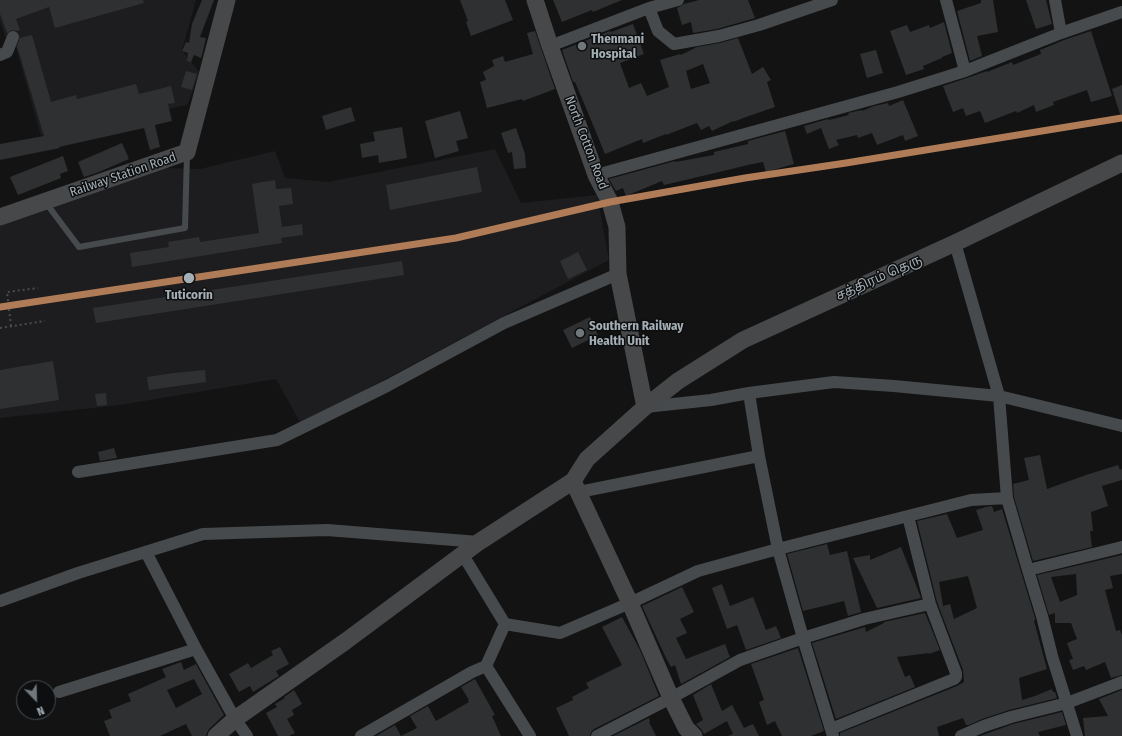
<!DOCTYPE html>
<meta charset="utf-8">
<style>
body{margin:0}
#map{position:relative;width:1122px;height:736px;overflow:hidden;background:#131313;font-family:"Fira Sans Condensed",sans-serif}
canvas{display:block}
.north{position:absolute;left:16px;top:680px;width:40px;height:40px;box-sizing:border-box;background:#0d0e0f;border:1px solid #494e51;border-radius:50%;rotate:157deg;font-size:11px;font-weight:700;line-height:16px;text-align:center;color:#a4aeb5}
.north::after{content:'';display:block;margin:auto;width:14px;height:18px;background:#71787c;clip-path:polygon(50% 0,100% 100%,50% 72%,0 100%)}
</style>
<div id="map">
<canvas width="1122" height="736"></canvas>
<div class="north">N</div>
</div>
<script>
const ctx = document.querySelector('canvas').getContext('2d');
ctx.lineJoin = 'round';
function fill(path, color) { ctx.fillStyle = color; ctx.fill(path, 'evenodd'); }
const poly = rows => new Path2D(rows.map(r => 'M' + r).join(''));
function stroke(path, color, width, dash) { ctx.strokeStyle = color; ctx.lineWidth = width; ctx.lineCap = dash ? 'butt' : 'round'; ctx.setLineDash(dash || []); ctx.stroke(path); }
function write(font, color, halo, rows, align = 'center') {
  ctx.font = font + ' "Fira Sans Condensed","Noto Sans Tamil",sans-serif'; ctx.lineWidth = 3; ctx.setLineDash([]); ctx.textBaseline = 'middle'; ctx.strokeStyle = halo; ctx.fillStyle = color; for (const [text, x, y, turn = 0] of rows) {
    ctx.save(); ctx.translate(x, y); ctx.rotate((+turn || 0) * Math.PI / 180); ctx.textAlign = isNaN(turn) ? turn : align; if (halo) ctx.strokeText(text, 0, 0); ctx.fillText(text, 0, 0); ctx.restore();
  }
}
const built = poly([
 [0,0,196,0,182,50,200,73,187,105,41,136,13,37,6,39,0,21],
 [495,149,521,203,597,195,609,260,301,424,276,379,120,405,0,418,0,225,160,168,200,169,275,151,285,178,328,182]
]);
const building = poly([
 [0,0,143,0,144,3,55,28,49,7,16,19,20,30,17,31,12,30,7,33,0,14],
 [202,0,214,0,200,37,206,38,202,55,201,58,194,55,191,62,187,61,188,53,182,51,186,42,189,43,192,24],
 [460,0,505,0,513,20,471,36,466,22,468,21],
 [553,0,622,0,593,12,592,10,562,22],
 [699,0,748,0,755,18,717,29,693,33,691,22,682,25,677,8,684,4],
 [981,0,993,0,998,32,977,36,982,56,970,61,957,11,981,3],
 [1026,0,1046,0,1052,24,1036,29],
 [944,22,952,53,942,57,942,58,923,66,924,69,906,75,890,31,907,25,910,32,929,25,930,28],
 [633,24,644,54,620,63,629,88,641,83,647,96,669,87,660,60,680,54,681,55,697,47,720,43,738,38,752,74,763,67,771,80,767,82,775,107,746,117,733,122,733,121,712,131,709,126,701,130,697,123,666,135,666,134,643,143,642,139,605,154,586,108,575,82,573,82,562,50,610,31,611,32],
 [703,64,710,83,691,89,686,71],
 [535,31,555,89,523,101,522,99,487,108,480,82,486,80,483,72,494,66,492,60,503,56,505,62,533,54,527,33],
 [1091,31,1112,96,1091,102,1087,90,1053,102,1054,105,1036,112,1034,105,1017,113,1016,111,985,123,980,111,966,116,963,108,953,112,943,86,967,78,987,71,987,72,1012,62,1013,65,1041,54,1040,50,1064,40],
 [32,35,51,102,76,95,77,99,136,84,139,94,171,86,175,103,168,104,172,121,155,125,160,147,150,150,144,128,59,147,60,148,0,160,0,144,44,136,17,46,20,38],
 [876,50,883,73,867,78,860,54],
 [186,71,197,74,192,90,181,87],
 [1122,85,1122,114,1120,114,1112,89],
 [903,100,918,136,905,141,903,135,877,145,872,133,858,138,857,135,836,140,839,145,829,149,821,128,807,134,804,126,828,119,829,120,849,115,848,113,862,110,862,111,874,106,888,103,889,106],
 [351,107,355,121,326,130,322,116],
 [460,111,468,138,456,141,459,151,435,158,425,121],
 [402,127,407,158,379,163,378,155,362,158,360,144,375,141,373,132],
 [516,128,525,154,526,168,514,169,512,152,508,153,501,133],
 [785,131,794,164,766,172,763,162,753,164,752,164,715,173,664,185,662,181,626,196,623,188,616,191,609,179,675,161,675,162,714,155,714,152,748,144,748,141],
 [122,143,129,159,99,172,84,177,78,162],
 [63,156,68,171,60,174,61,178,18,195,10,177],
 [477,167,482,192,390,210,386,185],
 [275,180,276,189,291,188,293,204,279,206,282,227,302,224,303,235,281,238,282,243,132,267,130,253,169,247,168,242,199,237,200,242,259,233,252,184],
 [578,252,587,270,568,279,560,261],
 [402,261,404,275,96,323,93,308],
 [590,317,598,335,572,348,563,330],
 [53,361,59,400,0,409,0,370],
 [205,370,206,382,149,390,147,377,174,373],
 [106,393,107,405,97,406,95,394],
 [114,448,117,458,100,461,98,452],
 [1040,455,1047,489,1086,475,1118,465,1120,470,1122,469,1122,480,1102,486,1108,506,1091,512,1093,531,1090,531,1092,547,1033,561,1014,497,1013,484,1029,480,1024,458],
 [992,506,994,512,1002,509,1035,618,1035,620,1034,621,1047,669,1019,678,1022,700,1035,696,1052,689,1053,692,1055,692,1057,698,1009,710,982,719,969,725,966,725,963,718,937,727,939,736,840,736,840,733,957,686,964,682,963,670,937,602,917,521,947,514,957,538,983,530,976,510,986,507],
 [968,576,977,608,954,619,950,604,943,606,939,582],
 [827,544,830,555,847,551,861,612,848,616,844,601,803,611,787,554],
 [901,547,921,598,877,608,853,558,870,555,870,560],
 [1122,555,1122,574,1110,576,1113,588,1105,590,1116,631,1120,630,1122,635,1122,675,1111,678,1105,662,1086,670,1084,666,1073,670,1069,660,1073,659,1067,643,1077,639,1071,623,1055,623,1055,613,1049,615,1037,575],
 [1076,574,1077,595,1060,602,1051,577],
 [722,584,730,606,753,597,766,630,776,626,781,638,746,650,737,625,727,629,712,588],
 [682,587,694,612,680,619,687,633,676,638,686,659,725,644,730,657,681,684,675,665,671,667,666,658,642,606],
 [925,613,940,650,929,654,929,653,897,657,905,677,910,675,915,687,836,719,812,643,865,627,866,632,884,623,884,622],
 [622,617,640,650,659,696,594,729,591,732,590,736,569,736,556,708,573,700,572,697,589,688,586,683,622,665,602,627],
 [280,647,289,664,276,671,279,676,253,692,250,686,239,692,229,674,248,663,251,668,273,655,271,651],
 [798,648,824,731,811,736,782,736,775,721,767,725,759,702,764,700,751,664],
 [181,662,184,670,196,664,224,715,209,729,207,733,206,736,192,736,186,724,160,736,110,736,104,721,112,718,109,710,131,701,128,694,166,677,162,669],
 [194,679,202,694,176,708,167,690],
 [475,679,495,715,492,716,501,736,401,736,417,728,410,716,428,706,436,721,469,702,468,700,469,700,461,687],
 [711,684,722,711,732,705,744,728,753,724,759,736,728,736,733,734,727,721,704,734,701,729,696,724,703,720,693,695],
 [294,690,302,704,292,710,294,715,287,719,295,733,289,736,278,736,266,713,277,707,275,704,285,698,284,697],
 [1122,690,1122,736,1085,736,1083,718,1108,716,1099,699],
 [1062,712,1066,725,1038,732,1040,736,980,736,1013,724],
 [649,718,650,722,649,722,656,736,613,736],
 [395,725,401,736,376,736]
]);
const path = poly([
 [11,326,7,292,38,288],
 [0,328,45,321]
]);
const lane = poly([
 [46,203,79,247,185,228,187,154]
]);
const street = poly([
 [946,0,965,71],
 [1055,0,1061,33],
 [649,8,658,31,674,44,719,36,759,25,832,0],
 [550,46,649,8,678,0],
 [0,55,7,52,13,37],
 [596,175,898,92,965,71,1061,33,1122,12],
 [955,243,999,396,1007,498,1028,570,1042,616,1052,656,1077,736],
 [749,393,759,456,778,549,803,638,833,736],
 [645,407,711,400,749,393,834,382,894,386,999,396,1122,426],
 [78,472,277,440,387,386,504,323,618,274],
 [579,492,759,456],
 [146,552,196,649,235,719,247,736],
 [463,555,505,624],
 [1028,570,1122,547],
 [0,601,78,573,203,534,327,530,479,542],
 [486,666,530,736],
 [59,692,196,649],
 [831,729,954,679,956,677,956,673,930,604,908,516],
 [361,736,472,672,486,666,505,624,560,633,630,603,698,571,778,549,971,500,1007,498],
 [597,736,671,698,740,660,803,638,864,619,930,604],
 [961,736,984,726,1011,717,1067,703,1122,682]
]);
const secondary = poly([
 [535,0,550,46,596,175,610,202,617,227,618,274,645,407],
 [0,217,187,152,227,0],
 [573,481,630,603,671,698,686,728,694,736],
 [216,736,235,719,346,641,479,542,573,481,587,459,645,407,678,381,743,340,955,243,1122,163]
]);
const rail1 = poly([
 [0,307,456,238,610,202,745,178,846,163,1122,118]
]);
const markers = [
 [582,46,5,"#71787c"],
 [189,278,6,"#a4aeb5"],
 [580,333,5,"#71787c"]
];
const poiNames = [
 ["Thenmani",591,39],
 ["Hospital",591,54],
 ["Southern Railway",589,326],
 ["Health Unit",589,341]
];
const streetNames = [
 ["North Cotton Road",586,143,69],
 ["Railway Station Road",123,175,-19],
 ["சத்திரம் தெரு",879,278,-24]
];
const stopNames = [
 ["Tuticorin",189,295]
];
fill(built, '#1d1d1f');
fill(building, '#2f3031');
stroke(path, '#494c4e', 2, [2, 3]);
stroke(lane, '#474a4c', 6);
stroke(street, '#474a4c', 12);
stroke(secondary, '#46484a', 17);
stroke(rail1, '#b07c57', 7);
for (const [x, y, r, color] of markers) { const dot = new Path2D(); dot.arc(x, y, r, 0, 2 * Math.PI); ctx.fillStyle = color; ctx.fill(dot); stroke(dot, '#0d0e0f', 1.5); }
write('bold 13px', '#a4aeb5', '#0d0e0f', poiNames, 'left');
write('13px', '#a4aeb5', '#0d0e0f', streetNames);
write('bold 13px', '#a4aeb5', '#0d0e0f', stopNames);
</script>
